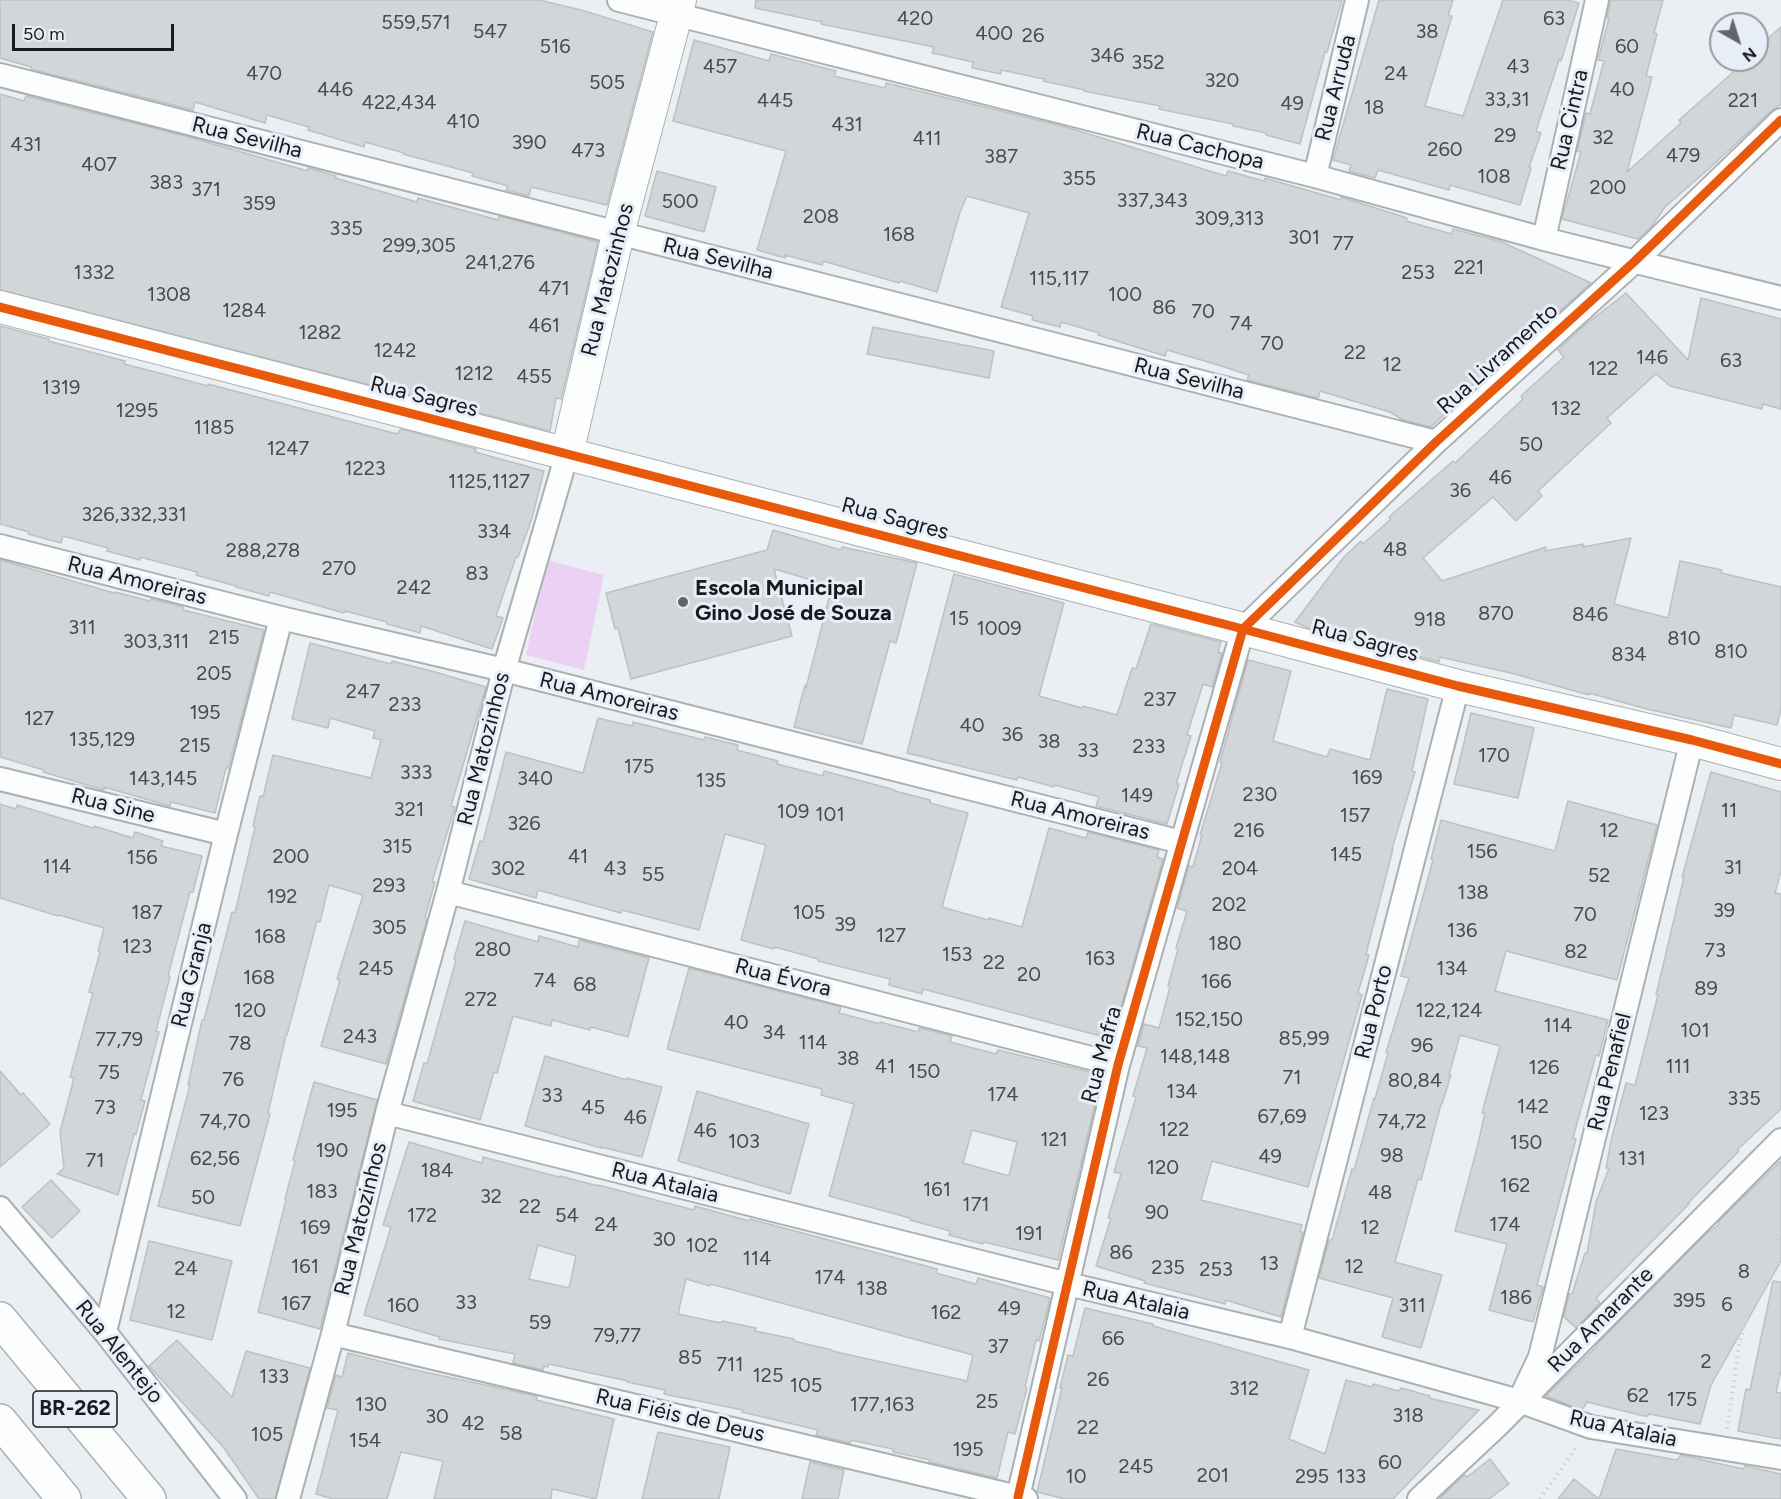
<!DOCTYPE html>
<meta charset="utf-8">
<style>
body{margin:0}
#map{position:relative;width:1781px;height:1499px;overflow:hidden;background:#ebeff4;font-family:Figtree,sans-serif}
canvas{display:block}
.north{position:absolute;left:1709px;top:12px;width:60px;height:60px;box-sizing:border-box;background:#e7eef8;border:2px solid #949aa1;border-radius:50%;rotate:141deg;font-size:16px;font-weight:700;line-height:24px;text-align:center;color:#181b1e}
.north::after{content:'';display:block;margin:auto;width:21px;height:27px;background:#626569;clip-path:polygon(50% 0,100% 100%,50% 72%,0 100%)}
.scale{position:absolute;left:12px;top:24px;width:162px;height:27px;box-sizing:border-box;border:3px solid #181b1e;border-top:0;padding-left:8px;font-size:18px;line-height:21px;white-space:nowrap;color:#181b1e;-webkit-text-stroke:4px #e7eef8;paint-order:stroke}
</style>
<div id="map">
<canvas width="1781" height="1499"></canvas>
<div class="north">N</div>
<div class="scale">50 m</div>
</div>
<script>
const ctx = document.querySelector('canvas').getContext('2d');
ctx.lineJoin = 'round';
function fill(path, color) { ctx.fillStyle = color; ctx.fill(path, 'evenodd'); }
const poly = rows => new Path2D(rows.map(r => 'M' + r).join(''));
function stroke(path, color, width, dash) { ctx.strokeStyle = color; ctx.lineWidth = width; ctx.lineCap = dash ? 'butt' : 'round'; ctx.setLineDash(dash || []); ctx.stroke(path); }
function write(font, color, halo, rows, align = 'center') {
  ctx.font = font + ' Figtree,sans-serif'; ctx.lineWidth = 6; ctx.setLineDash([]); ctx.textBaseline = 'middle'; ctx.strokeStyle = halo; ctx.fillStyle = color; for (const [text, x, y, turn = 0] of rows) {
    ctx.save(); ctx.translate(x, y); ctx.rotate((+turn || 0) * Math.PI / 180); ctx.textAlign = isNaN(turn) ? turn : align; if (halo) ctx.strokeText(text, 0, 0); ctx.fillText(text, 0, 0); ctx.restore();
  }
}
const green = poly([
 [546,560,604,575,584,670,526,655]
]);
const building = poly([
 [0,0,539,0,581,10,653,32,607,205,531,187,529,196,506,190,508,186,472,176,473,173,403,154,404,153,365,142,364,147,308,130,309,127,267,115,265,123,195,102,193,110,34,70,31,69,31,67,0,58,0,0],
 [756,0,1342,0,1327,52,1325,52,1300,144,1266,135,1266,133,1233,126,1233,124,1159,109,1160,106,1084,91,1085,90,1043,81,1044,79,1001,70,1001,74,972,68,973,62,932,53,934,47,821,24,822,22,755,8,756,0],
 [1379,0,1453,0,1448,16,1452,16,1425,106,1463,116,1503,0,1568,0,1579,3,1561,61,1559,60,1536,131,1541,133,1529,167,1531,168,1520,205,1450,185,1449,190,1378,170,1375,178,1349,171,1351,165,1333,160,1379,0],
 [1611,0,1663,0,1654,33,1657,34,1646,76,1652,77,1627,172,1681,123,1679,120,1747,60,1757,60,1757,48,1781,27,1781,104,1772,110,1712,166,1665,207,1652,226,1638,239,1562,219,1581,152,1577,151,1586,113,1590,114,1604,61,1598,60,1609,18,1607,18,1611,0],
 [694,40,769,61,771,54,836,71,834,76,885,88,886,83,1066,127,1226,176,1228,171,1264,181,1265,178,1341,200,1341,197,1407,218,1406,221,1452,234,1453,229,1502,242,1591,283,1479,384,1477,381,1445,410,1447,412,1431,427,1403,420,1390,412,1320,391,1318,398,1247,380,1249,375,1215,364,1167,350,1165,356,1098,335,1099,333,1061,322,1060,327,1032,320,1033,316,1001,307,1029,213,967,196,960,212,937,292,900,281,899,283,823,261,822,265,785,255,785,258,757,250,786,151,673,121,694,40],
 [0,94,24,101,26,96,185,136,308,171,308,168,336,176,335,178,417,202,418,198,498,220,499,216,598,242,561,399,556,398,550,431,0,290,0,94],
 [657,171,716,187,704,232,645,216,657,171],
 [1626,293,1688,360,1701,298,1781,319,1781,409,1763,404,1762,409,1670,386,1656,374,1607,418,1611,423,1538,491,1542,496,1516,521,1493,497,1423,558,1442,581,1546,547,1545,551,1584,544,1583,547,1631,538,1614,604,1668,618,1680,561,1722,570,1721,573,1781,587,1781,708,1777,725,1734,715,1731,728,1647,709,1589,693,1589,695,1511,673,1440,657,1439,662,1308,628,1295,622,1344,557,1361,541,1363,544,1391,519,1389,517,1453,461,1455,463,1523,399,1521,396,1564,357,1558,350,1586,324,1626,293],
 [0,326,49,339,48,341,125,361,124,364,167,375,208,386,208,384,397,434,401,429,476,449,475,452,544,471,532,518,518,557,516,557,496,616,503,618,492,649,421,626,420,633,387,624,387,622,345,611,344,613,270,592,269,596,236,587,236,586,196,575,197,572,140,557,140,560,107,551,108,548,63,536,61,543,28,534,29,532,0,524,0,326],
 [873,327,994,351,989,378,867,354,873,327],
 [773,530,841,550,842,547,917,563,896,643,890,641,862,744,794,727,805,685,806,688,832,586,774,569,792,636,631,679,618,628,615,629,606,593,767,550,773,530],
 [0,560,114,593,115,592,150,601,151,599,183,607,183,610,264,630,236,739,228,768,226,768,215,813,171,802,170,806,104,787,104,790,43,772,44,770,0,757,0,560],
 [954,574,1064,603,1039,696,1082,708,1083,706,1117,715,1132,668,1136,669,1151,624,1221,642,1218,652,1222,653,1212,687,1203,684,1187,735,1191,736,1176,784,1179,784,1167,824,1096,806,1099,797,1055,785,1054,787,1018,777,1017,780,907,753,954,574],
 [310,643,391,664,392,661,435,672,486,687,451,806,455,807,432,882,435,882,425,918,427,919,386,1064,321,1046,340,980,337,979,363,895,329,885,320,922,317,921,287,1035,286,1035,268,1113,270,1114,240,1226,158,1206,190,1085,188,1085,202,1020,204,1020,232,912,235,913,255,827,253,826,260,796,263,797,273,755,371,778,381,740,373,738,375,731,330,718,328,728,292,719,310,643],
 [1248,660,1291,671,1273,741,1327,757,1330,749,1370,760,1387,689,1428,699,1412,771,1415,772,1392,849,1393,849,1366,954,1369,955,1358,993,1362,995,1308,1187,1212,1161,1201,1200,1302,1225,1300,1232,1303,1232,1281,1317,1226,1300,1225,1304,1144,1283,1145,1281,1096,1266,1111,1218,1108,1218,1121,1174,1114,1172,1136,1097,1133,1096,1147,1048,1138,1046,1144,1024,1159,1028,1170,987,1168,986,1178,949,1176,948,1187,911,1177,908,1189,866,1193,867,1202,835,1200,835,1222,763,1220,762,1248,660],
 [1471,713,1534,728,1518,798,1454,784,1471,713],
 [598,718,632,726,633,722,704,740,705,737,738,745,737,750,778,761,777,764,823,776,824,771,895,790,895,791,930,800,930,803,968,813,942,907,988,920,989,918,1022,927,1049,828,1086,838,1088,832,1159,850,1157,857,1163,859,1112,1039,923,989,922,994,889,985,890,979,818,961,818,959,775,947,774,949,741,940,766,845,725,834,699,930,622,910,621,913,538,890,536,898,469,879,480,841,483,842,506,752,583,773,598,718],
 [1711,772,1781,792,1781,871,1775,893,1781,894,1781,1109,1737,1150,1739,1151,1688,1203,1689,1204,1596,1298,1600,1303,1576,1328,1564,1317,1569,1294,1572,1294,1585,1253,1587,1253,1596,1202,1609,1168,1606,1168,1611,1141,1626,1083,1635,1085,1658,995,1656,995,1684,877,1682,877,1711,772],
 [1568,801,1657,825,1617,980,1506,951,1495,991,1608,1020,1599,1056,1596,1055,1573,1138,1576,1139,1537,1285,1543,1287,1533,1322,1489,1310,1507,1244,1455,1231,1477,1148,1485,1113,1482,1113,1500,1046,1460,1035,1449,1075,1451,1075,1442,1104,1441,1104,1421,1180,1418,1179,1395,1262,1442,1275,1421,1348,1382,1337,1393,1298,1319,1278,1329,1240,1332,1240,1352,1169,1354,1170,1374,1098,1375,1099,1388,1053,1386,1052,1409,978,1401,976,1433,860,1431,859,1441,820,1555,851,1568,801],
 [0,804,16,809,17,805,93,828,94,826,133,838,135,832,163,841,161,846,202,856,193,892,190,892,168,976,170,976,156,1031,159,1032,141,1100,145,1101,136,1134,134,1134,118,1195,57,1174,64,1168,60,1132,74,1078,70,1077,93,993,89,992,100,952,98,951,104,928,59,915,58,916,0,898,0,804],
 [465,921,538,942,539,936,578,947,579,940,649,958,628,1037,591,1027,590,1030,552,1020,551,1026,513,1016,497,1073,494,1072,480,1120,413,1101,424,1063,427,1064,442,1010,456,960,454,959,465,921],
 [689,968,841,1007,839,1013,880,1024,880,1022,918,1032,919,1028,952,1036,950,1042,996,1054,998,1050,1102,1075,1058,1260,984,1242,983,1244,949,1235,950,1231,910,1220,910,1218,829,1196,854,1104,821,1095,822,1089,667,1049,689,968],
 [972,1130,1017,1142,1009,1176,963,1163,972,1130],
 [545,1056,627,1080,627,1078,662,1087,642,1157,601,1147,601,1148,525,1126,545,1056],
 [0,1071,21,1095,23,1093,50,1124,0,1167,0,1071],
 [314,1082,377,1100,320,1329,258,1312,286,1200,285,1199,295,1161,293,1160,314,1082],
 [697,1091,809,1124,790,1194,678,1161,697,1091],
 [409,1142,482,1163,483,1157,559,1177,560,1176,598,1186,598,1185,694,1210,695,1206,749,1221,750,1219,937,1269,936,1273,976,1284,978,1278,1050,1298,1039,1341,1036,1340,1025,1387,1027,1388,1015,1434,1008,1432,997,1478,929,1462,930,1460,893,1452,893,1449,851,1440,850,1443,816,1435,818,1430,742,1412,743,1410,664,1394,665,1390,627,1382,628,1381,549,1364,548,1367,544,1366,543,1370,513,1363,515,1354,439,1339,440,1337,364,1315,391,1227,383,1225,409,1142],
 [538,1245,576,1256,569,1288,529,1279,538,1245],
 [686,1279,710,1286,711,1284,973,1355,967,1381,832,1351,832,1350,794,1341,794,1339,755,1331,756,1328,722,1321,721,1323,678,1314,686,1279],
 [1781,1161,1781,1261,1711,1385,1700,1424,1649,1414,1648,1416,1644,1416,1587,1402,1582,1410,1546,1396,1597,1346,1596,1345,1705,1235,1719,1224,1718,1222,1761,1180,1781,1161],
 [51,1180,80,1211,52,1238,22,1207,51,1180],
 [149,1241,232,1261,212,1340,130,1320,149,1241],
 [1773,1281,1781,1282,1781,1370,1776,1392,1781,1393,1781,1439,1738,1431,1746,1389,1750,1390,1773,1281],
 [1085,1308,1153,1324,1153,1326,1309,1370,1289,1439,1325,1454,1346,1380,1372,1387,1373,1384,1399,1391,1401,1388,1430,1396,1429,1398,1479,1410,1393,1499,1065,1499,1037,1492,1062,1388,1060,1388,1068,1355,1073,1356,1085,1308],
 [177,1340,232,1397,246,1351,310,1368,275,1499,259,1499,224,1448,149,1366,177,1340],
 [348,1353,415,1370,537,1396,536,1400,614,1419,596,1499,552,1489,551,1499,434,1499,443,1461,401,1452,387,1499,333,1499,316,1494,338,1410,327,1408,336,1375,342,1377,348,1353],
 [658,1432,730,1447,719,1499,642,1499,658,1432],
 [1616,1449,1677,1460,1681,1455,1743,1469,1745,1466,1781,1474,1781,1499,1558,1499,1574,1479,1599,1499,1616,1449],
 [1490,1459,1509,1484,1489,1499,1439,1499,1463,1476,1465,1475,1467,1477,1490,1459],
 [810,1462,844,1470,838,1499,802,1499,810,1462]
]);
const path = poly([
 [1727,1429,1739,1344,1765,1252,1781,1234],
 [1540,1499,1578,1445]
]);
const street = poly([
 [619,0,1315,176,1544,239,1781,298],
 [0,75,1436,442],
 [1315,176,1357,0],
 [1544,239,1597,0],
 [0,546,281,618,504,670,1181,842],
 [0,779,226,834],
 [448,892,1118,1065],
 [387,1113,1068,1284,1290,1337,1519,1401,1591,1427,1781,1458],
 [0,1208,105,1332,235,1499],
 [105,1332,226,834,281,618],
 [333,1334,1026,1499],
 [1290,1337,1458,686],
 [1519,1401,1540,1357,1692,740],
 [1018,1497,1118,1065,1243,629,1436,442,1635,261,1781,120],
 [288,1499,333,1334,387,1113,448,892,504,670,567,454],
 [1419,1499,1497,1426,1781,1140]
]);
const secondary = poly([
 [0,307,1243,629,1458,686,1692,740,1781,764],
 [567,454,618,234,680,0]
]);
const highway = poly([
 [0,1319,149,1499],
 [0,1421,64,1499]
]);
const cycleway = poly([
 [0,307,1243,629,1458,686,1692,740,1781,764],
 [1018,1497,1118,1065,1243,629,1436,442,1635,261,1781,120]
]);
const markers = [
 [683,602,6,"#626569"]
];
const numberNames = [
 ["420",915,19],
 ["63",1554,19],
 ["559,571",416,23],
 ["547",490,32],
 ["38",1427,32],
 ["400",994,34],
 ["26",1033,36],
 ["516",555,47],
 ["60",1627,47],
 ["346",1107,56],
 ["352",1148,63],
 ["457",720,67],
 ["43",1518,67],
 ["470",264,74],
 ["24",1396,74],
 ["320",1222,81],
 ["505",607,83],
 ["446",335,90],
 ["40",1622,90],
 ["33,31",1507,100],
 ["445",775,101],
 ["221",1743,101],
 ["422,434",399,103],
 ["49",1292,104],
 ["18",1374,108],
 ["410",463,122],
 ["431",847,125],
 ["29",1505,136],
 ["32",1603,138],
 ["411",927,139],
 ["390",529,143],
 ["431",26,145],
 ["260",1445,150],
 ["473",588,151],
 ["479",1683,156],
 ["387",1001,157],
 ["407",99,165],
 ["108",1494,177],
 ["355",1079,179],
 ["383",166,183],
 ["200",1608,188],
 ["371",206,190],
 ["337,343",1152,201],
 ["500",680,202],
 ["359",259,204],
 ["208",821,217],
 ["309,313",1229,219],
 ["335",346,229],
 ["168",899,235],
 ["301",1304,238],
 ["77",1343,244],
 ["299,305",419,246],
 ["241,276",500,263],
 ["221",1469,268],
 ["1332",94,273],
 ["253",1418,273],
 ["115,117",1059,279],
 ["471",554,289],
 ["1308",169,295],
 ["100",1125,295],
 ["86",1164,308],
 ["1284",244,311],
 ["70",1203,312],
 ["74",1241,324],
 ["461",544,326],
 ["1282",320,333],
 ["70",1272,344],
 ["1242",395,351],
 ["22",1355,353],
 ["146",1652,358],
 ["63",1731,361],
 ["12",1392,365],
 ["122",1603,369],
 ["1212",474,374],
 ["455",534,377],
 ["1319",61,388],
 ["132",1566,409],
 ["1295",137,411],
 ["1185",214,428],
 ["50",1531,445],
 ["1247",288,449],
 ["1223",365,469],
 ["46",1500,478],
 ["1125,1127",489,482],
 ["36",1460,491],
 ["326,332,331",134,515],
 ["334",494,532],
 ["48",1395,550],
 ["288,278",263,551],
 ["270",339,569],
 ["83",477,574],
 ["242",414,588],
 ["870",1496,614],
 ["846",1590,615],
 ["15",959,619],
 ["918",1430,620],
 ["311",82,628],
 ["1009",999,629],
 ["215",224,638],
 ["810",1684,639],
 ["303,311",156,642],
 ["810",1731,652],
 ["834",1629,655],
 ["205",214,674],
 ["247",363,692],
 ["237",1160,700],
 ["233",405,705],
 ["195",205,713],
 ["127",39,719],
 ["40",972,726],
 ["36",1012,735],
 ["135,129",102,740],
 ["38",1049,742],
 ["215",195,746],
 ["233",1149,747],
 ["33",1088,751],
 ["170",1494,756],
 ["175",639,767],
 ["333",416,773],
 ["169",1367,778],
 ["143,145",163,779],
 ["340",535,779],
 ["135",711,781],
 ["230",1260,795],
 ["149",1137,796],
 ["321",409,810],
 ["11",1729,811],
 ["109",793,812],
 ["101",830,815],
 ["157",1355,816],
 ["326",524,824],
 ["216",1249,831],
 ["12",1609,831],
 ["315",397,847],
 ["156",1482,852],
 ["145",1346,855],
 ["200",291,857],
 ["41",578,857],
 ["156",142,858],
 ["114",57,867],
 ["31",1733,868],
 ["302",508,869],
 ["43",615,869],
 ["204",1240,869],
 ["55",653,875],
 ["52",1599,876],
 ["293",389,886],
 ["138",1473,893],
 ["192",282,897],
 ["202",1229,905],
 ["39",1724,911],
 ["187",147,913],
 ["105",809,913],
 ["70",1585,915],
 ["39",845,925],
 ["305",389,928],
 ["136",1462,931],
 ["127",891,936],
 ["168",270,937],
 ["180",1225,944],
 ["123",137,947],
 ["280",493,950],
 ["73",1715,951],
 ["82",1576,952],
 ["153",957,955],
 ["163",1100,959],
 ["22",994,963],
 ["245",376,969],
 ["134",1452,969],
 ["20",1029,975],
 ["168",259,978],
 ["74",545,981],
 ["166",1216,982],
 ["68",585,985],
 ["89",1706,989],
 ["272",481,1000],
 ["120",250,1011],
 ["122,124",1449,1011],
 ["152,150",1209,1020],
 ["40",736,1023],
 ["114",1558,1026],
 ["101",1695,1031],
 ["34",774,1033],
 ["243",360,1037],
 ["85,99",1304,1039],
 ["77,79",119,1040],
 ["114",813,1043],
 ["78",240,1044],
 ["96",1422,1046],
 ["148,148",1195,1057],
 ["38",848,1059],
 ["41",885,1067],
 ["111",1678,1067],
 ["126",1544,1068],
 ["150",924,1072],
 ["75",109,1073],
 ["71",1292,1078],
 ["76",233,1080],
 ["80,84",1415,1081],
 ["134",1182,1092],
 ["174",1003,1095],
 ["33",552,1096],
 ["335",1744,1099],
 ["142",1533,1107],
 ["73",105,1108],
 ["45",593,1108],
 ["195",342,1111],
 ["123",1654,1114],
 ["67,69",1282,1117],
 ["46",635,1118],
 ["74,70",225,1122],
 ["74,72",1402,1122],
 ["122",1174,1130],
 ["46",705,1131],
 ["121",1054,1140],
 ["103",744,1142],
 ["150",1526,1143],
 ["190",332,1151],
 ["98",1392,1156],
 ["49",1270,1157],
 ["62,56",215,1159],
 ["131",1632,1159],
 ["71",95,1161],
 ["120",1163,1168],
 ["184",437,1171],
 ["162",1515,1186],
 ["161",937,1190],
 ["183",322,1192],
 ["48",1380,1193],
 ["32",491,1197],
 ["50",203,1198],
 ["171",976,1205],
 ["22",530,1207],
 ["90",1157,1213],
 ["172",422,1216],
 ["54",567,1216],
 ["24",606,1225],
 ["174",1505,1225],
 ["169",315,1228],
 ["12",1370,1228],
 ["191",1029,1234],
 ["30",664,1240],
 ["102",702,1246],
 ["86",1121,1253],
 ["114",757,1259],
 ["13",1269,1264],
 ["161",305,1267],
 ["12",1354,1267],
 ["235",1168,1268],
 ["24",186,1269],
 ["253",1216,1270],
 ["8",1744,1272],
 ["174",830,1278],
 ["138",872,1289],
 ["186",1516,1298],
 ["395",1689,1301],
 ["33",466,1303],
 ["167",296,1304],
 ["6",1727,1305],
 ["160",403,1306],
 ["311",1412,1306],
 ["49",1009,1309],
 ["12",176,1312],
 ["162",946,1313],
 ["59",540,1323],
 ["79,77",617,1336],
 ["66",1113,1339],
 ["37",998,1347],
 ["85",690,1358],
 ["2",1706,1362],
 ["711",730,1365],
 ["125",768,1376],
 ["133",274,1377],
 ["26",1098,1380],
 ["105",806,1386],
 ["312",1244,1389],
 ["62",1638,1396],
 ["175",1682,1400],
 ["25",987,1402],
 ["130",371,1405],
 ["177,163",882,1405],
 ["318",1408,1416],
 ["30",437,1417],
 ["42",473,1424],
 ["22",1088,1428],
 ["58",511,1434],
 ["105",267,1435],
 ["154",365,1441],
 ["195",968,1450],
 ["60",1390,1463],
 ["245",1136,1467],
 ["201",1213,1476],
 ["10",1076,1477],
 ["295",1312,1477],
 ["133",1351,1477]
];
const shields = [
 [75,1409,84]
];
const shieldNames = [
 ["BR-262",75,1409]
];
const streetNames = [
 ["Rua Arruda",1336,88,-76],
 ["Rua Cintra",1570,120,-77],
 ["Rua Sevilha",247,138,14],
 ["Rua Cachopa",1200,147,14],
 ["Rua Sevilha",718,259,14],
 ["Rua Matozinhos",608,280,-76],
 ["Rua Livramento",1498,359,-42],
 ["Rua Sevilha",1189,379,14],
 ["Rua Sagres",424,397,14],
 ["Rua Sagres",895,519,15],
 ["Rua Amoreiras",137,581,14],
 ["Rua Sagres",1365,641,15],
 ["Rua Amoreiras",609,697,14],
 ["Rua Matozinhos",484,749,-76],
 ["Rua Sine",113,806,14],
 ["Rua Amoreiras",1080,816,14],
 ["Rua Granja",192,975,-76],
 ["Rua Évora",783,978,14],
 ["Rua Porto",1374,1012,-76],
 ["Rua Mafra",1102,1055,-75],
 ["Rua Penafiel",1610,1072,-76],
 ["Rua Atalaia",665,1183,14],
 ["Rua Matozinhos",361,1219,-76],
 ["Rua Atalaia",1136,1301,13],
 ["Rua Amarante",1601,1320,-45],
 ["Rua Alentejo",119,1352,51],
 ["Rua Fiéis de Deus",680,1416,13],
 ["Rua Atalaia",1623,1429,12]
];
const poiNames = [
 ["Escola Municipal",695,589],
 ["Gino José de Souza",695,614]
];
fill(green, '#ebd1f3');
fill(building, '#d2d6d8');
stroke(building, '#bdc1c4', 1.5);
stroke(street, '#acafb3', 26);
stroke(secondary, '#acafb3', 34);
stroke(highway, '#acafb3', 36);
stroke(path, '#d0d0d2', 4, [1.5, 4.5]);
stroke(street, '#fcfdfd', 22);
stroke(secondary, '#fcfdfd', 32);
stroke(highway, '#fcfdfd', 33);
stroke(cycleway, '#e8590c', 9);
for (const [x, y, r, color] of markers) { const dot = new Path2D(); dot.arc(x, y, r, 0, 2 * Math.PI); ctx.fillStyle = color; ctx.fill(dot); stroke(dot, '#e7eef8', 2); }
write('20px', '#484b4e', null, numberNames);
for (const [x, y, w] of shields) { const box = new Path2D(); box.roundRect(x - w / 2, y - 18, w, 36, 4.5); ctx.fillStyle = '#e7eef8'; ctx.fill(box); stroke(box, '#181b1e', 1.5); }
write('bold 21px', '#181b1e', null, shieldNames);
write('22px', '#181b1e', '#e7eef8', streetNames);
write('bold 22px', '#181b1e', '#e7eef8', poiNames, 'left');
</script>
